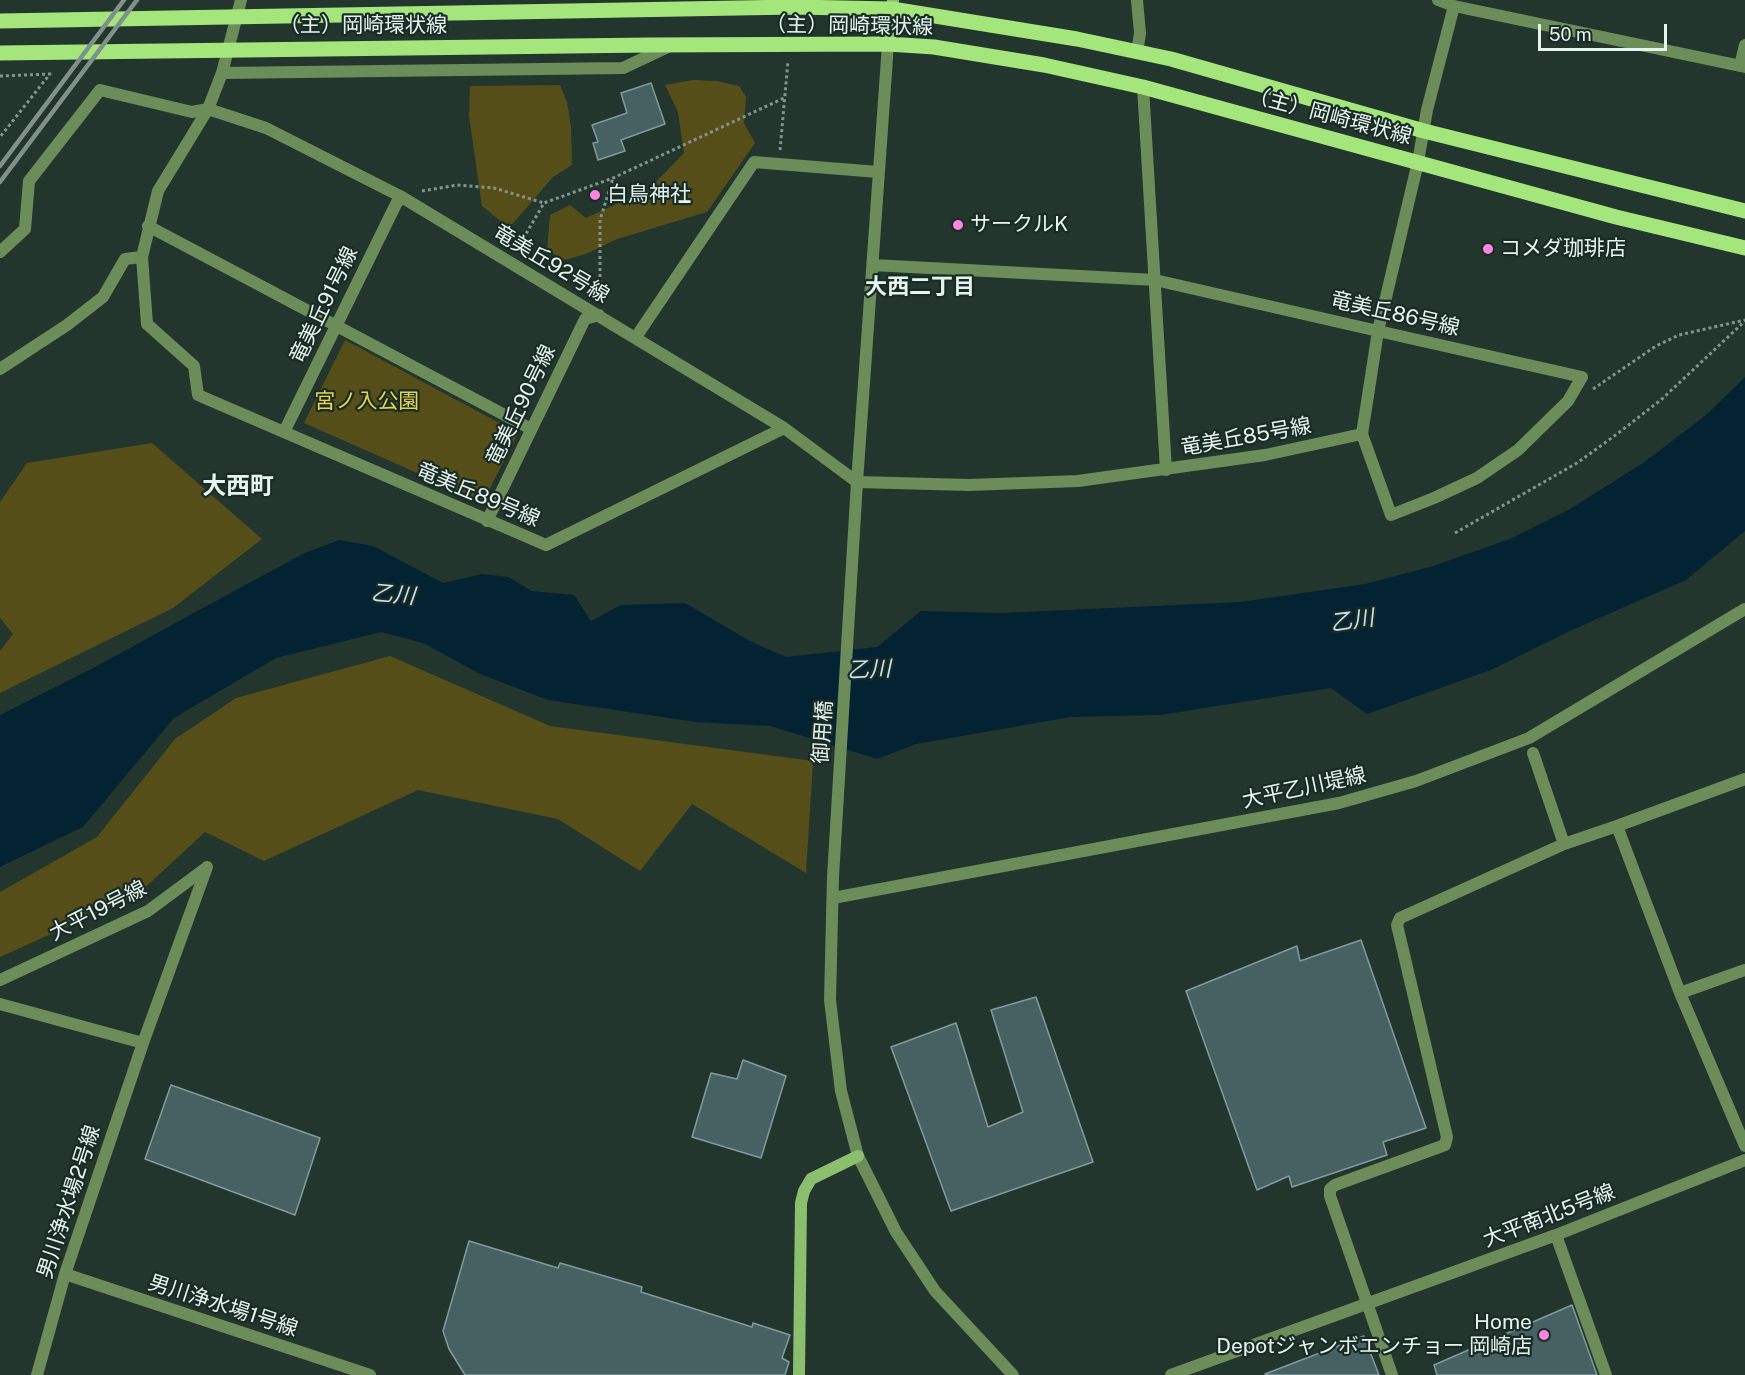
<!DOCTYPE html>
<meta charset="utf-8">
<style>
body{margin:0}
#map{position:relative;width:1745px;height:1375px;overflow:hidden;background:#22362e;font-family:"Public Sans",sans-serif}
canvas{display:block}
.scale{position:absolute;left:1538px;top:24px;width:129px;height:27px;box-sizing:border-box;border:3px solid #e7f3ee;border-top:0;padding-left:8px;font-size:18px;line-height:21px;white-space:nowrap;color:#e7f3ee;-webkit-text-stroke:4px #182c25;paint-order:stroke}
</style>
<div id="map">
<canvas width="1745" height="1375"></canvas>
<div class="scale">50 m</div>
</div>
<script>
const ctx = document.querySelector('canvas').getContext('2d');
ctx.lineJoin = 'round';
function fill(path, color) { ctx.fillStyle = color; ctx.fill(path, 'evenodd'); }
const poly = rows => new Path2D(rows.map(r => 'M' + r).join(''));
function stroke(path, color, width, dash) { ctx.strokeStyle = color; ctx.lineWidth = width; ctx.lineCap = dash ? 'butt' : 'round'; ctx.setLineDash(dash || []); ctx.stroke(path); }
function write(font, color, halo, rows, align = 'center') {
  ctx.font = font + ' "Public Sans","Noto Sans JP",sans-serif'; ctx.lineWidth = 4.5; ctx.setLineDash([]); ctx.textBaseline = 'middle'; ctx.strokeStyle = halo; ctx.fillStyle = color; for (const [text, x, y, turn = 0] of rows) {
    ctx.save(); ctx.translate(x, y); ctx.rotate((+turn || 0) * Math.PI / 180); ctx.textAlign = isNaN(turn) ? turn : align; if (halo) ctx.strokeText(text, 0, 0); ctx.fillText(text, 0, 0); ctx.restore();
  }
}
const green = poly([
 [693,80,717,81,739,86,746,97,744,123,755,143,707,212,617,239,586,254,564,260,547,250,550,215,570,205,586,218,649,189,684,153,678,112,665,85],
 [560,85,567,102,571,127,572,165,553,177,509,228,482,206,469,116,470,86],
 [345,340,518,433,483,502,304,423],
 [152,443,262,539,173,608,0,693,0,651,13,634,0,618,0,502,27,463],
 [390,656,550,726,813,761,806,873,692,804,640,871,558,819,418,790,264,861,205,832,137,895,0,957,0,892,97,837,175,739,236,698]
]);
const water = poly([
 [1745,377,1745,531,1686,580,1572,630,1491,670,1367,714,1331,688,1160,715,1071,717,916,744,877,759,770,726,696,722,548,700,480,674,423,643,381,632,276,658,174,718,83,827,0,867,0,715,97,666,245,585,305,553,339,540,373,546,443,583,482,574,508,577,532,591,574,595,591,621,621,605,685,603,750,641,786,657,877,647,921,611,1002,613,1240,602,1365,584,1430,567,1510,539,1570,509,1643,463,1705,416]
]);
const building = poly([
 [651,83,665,124,621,140,625,151,598,160,593,143,598,142,592,125,627,113,621,93,651,83],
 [1361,940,1426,1128,1383,1142,1387,1155,1292,1187,1289,1176,1257,1190,1186,991,1297,946,1300,961,1361,940],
 [1036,997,1093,1162,951,1211,891,1047,956,1023,988,1127,1023,1112,991,1010,1036,997],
 [743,1060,786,1076,761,1158,692,1137,711,1073,737,1079,743,1060],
 [171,1085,320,1138,295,1215,145,1159,171,1085],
 [469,1241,558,1268,560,1263,642,1287,641,1292,752,1327,753,1323,790,1335,782,1358,789,1362,785,1375,465,1375,449,1349,443,1331,469,1241],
 [1572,1305,1597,1375,1437,1375,1434,1365,1572,1305],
 [1364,1336,1379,1375,1266,1375,1265,1374,1364,1336]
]);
const path = poly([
 [0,76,50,74,0,137],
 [780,150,788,61],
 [422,191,457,185,494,188,544,203],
 [517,249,544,203,613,178,784,98],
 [600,301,600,220,613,178],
 [1593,389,1656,346,1679,335,1745,320],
 [1455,533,1577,463,1617,434,1662,399,1745,321]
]);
const street = poly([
 [241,0,222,73,208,109,158,191,142,257,147,324,194,366,198,395,546,545,784,428],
 [1438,0,1454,6,1745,67],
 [888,44,857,482,833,877,830,1000,841,1091,858,1156,896,1232,935,1291,1013,1375],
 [1137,53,1140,33,1137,0],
 [1740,66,1745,45],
 [222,73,623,68,672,45],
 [1143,87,1166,470],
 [208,109,266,128,400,196,784,428,857,482,969,485,1078,481,1265,455,1362,434],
 [148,226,531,429],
 [0,252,25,229,29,181,100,90,192,112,208,109],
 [873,265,1155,280,1378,331,1582,377,1568,401,1518,450,1477,478,1434,498,1391,515,1362,434,1378,331,1418,162,1427,110,1454,6],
 [636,337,754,162,878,172],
 [0,369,67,325,103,297,125,259,142,257],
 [284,432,400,196],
 [487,521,585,319,599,315],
 [1533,753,1564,844],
 [1617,826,1745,779],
 [833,898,1339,803,1416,781,1529,738,1745,609],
 [0,980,148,911,206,868],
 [1680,993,1745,1146],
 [0,1004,143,1043],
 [1556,1235,1606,1375],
 [65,1274,370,1375],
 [37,1375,65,1274,143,1043,207,867],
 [1171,1375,1556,1235,1745,1160],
 [1392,1375,1330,1196,1330,1189,1335,1185,1445,1145,1447,1137,1397,925,1400,918,1564,844,1617,826,1680,993,1745,970]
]);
const secondary = poly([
 [888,44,893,0],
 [799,1375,801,1203,804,1191,811,1179,858,1156]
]);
const primary = poly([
 [0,21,795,7,892,9,1077,39,1171,59,1424,131,1745,211],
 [0,53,650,45,888,44,934,47,1044,65,1143,87,1616,217,1745,248]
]);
const rail = poly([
 [0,166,124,0],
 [0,182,137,0]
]);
const markers = [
 [595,195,6,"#fe85df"],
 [958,225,6,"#fe85df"],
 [1488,249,6,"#fe85df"],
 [1544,1335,6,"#fe85df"]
];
const streetNames = [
 ["（主）岡崎環状線",363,26],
 ["（主）岡崎環状線",849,26,1],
 ["（主）岡崎環状線",1330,116,15],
 ["竜美丘92号線",551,264,31],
 ["竜美丘91号線",324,305,-64],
 ["竜美丘86号線",1395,314,13],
 ["竜美丘90号線",521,405,-64],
 ["竜美丘85号線",1246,437,-10],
 ["竜美丘89号線",478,495,23],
 ["御用橋",823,732,-86],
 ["大平乙川堤線",1304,788,-12],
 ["大平19号線",98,911,-27],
 ["男川浄水場2号線",69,1202,-72],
 ["大平南北5号線",1549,1216,-21],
 ["男川浄水場1号線",223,1306,18]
];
const poiNames = [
 ["白鳥神社",607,195],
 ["サークルK",970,225],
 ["コメダ珈琲店",1500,249],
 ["Home",1532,1323,"right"],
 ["Depotジャンボエンチョー 岡崎店",1532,1347,"right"]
];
const parkNames = [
 ["宮ノ入公園",367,402]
];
const neighbourhoodNames = [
 ["大西二丁目",920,287]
];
const waterNames = [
 ["乙川",393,595,5],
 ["乙川",1352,621,-8],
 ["乙川",869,670,-2]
];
const quarterNames = [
 ["大西町",238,487]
];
fill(green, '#564e18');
fill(water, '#032333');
fill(building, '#476062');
stroke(building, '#819b9d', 1.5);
stroke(path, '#83938d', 3, [3, 3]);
stroke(street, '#6c8c59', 12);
stroke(secondary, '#8cbf6d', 12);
stroke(primary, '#a4e67b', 15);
stroke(rail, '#80918a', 4.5);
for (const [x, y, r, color] of markers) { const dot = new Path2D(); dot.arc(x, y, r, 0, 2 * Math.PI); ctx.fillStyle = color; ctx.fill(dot); stroke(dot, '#182c25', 2); }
write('21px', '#e7f3ee', '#182c25', streetNames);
write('21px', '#e7f3ee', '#182c25', poiNames, 'left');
write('21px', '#e6d24b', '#182c25', parkNames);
write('bold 22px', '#e7f3ee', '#182c25', neighbourhoodNames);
write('italic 22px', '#cae0ee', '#182c25', waterNames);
write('bold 24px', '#e7f3ee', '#182c25', quarterNames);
</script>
